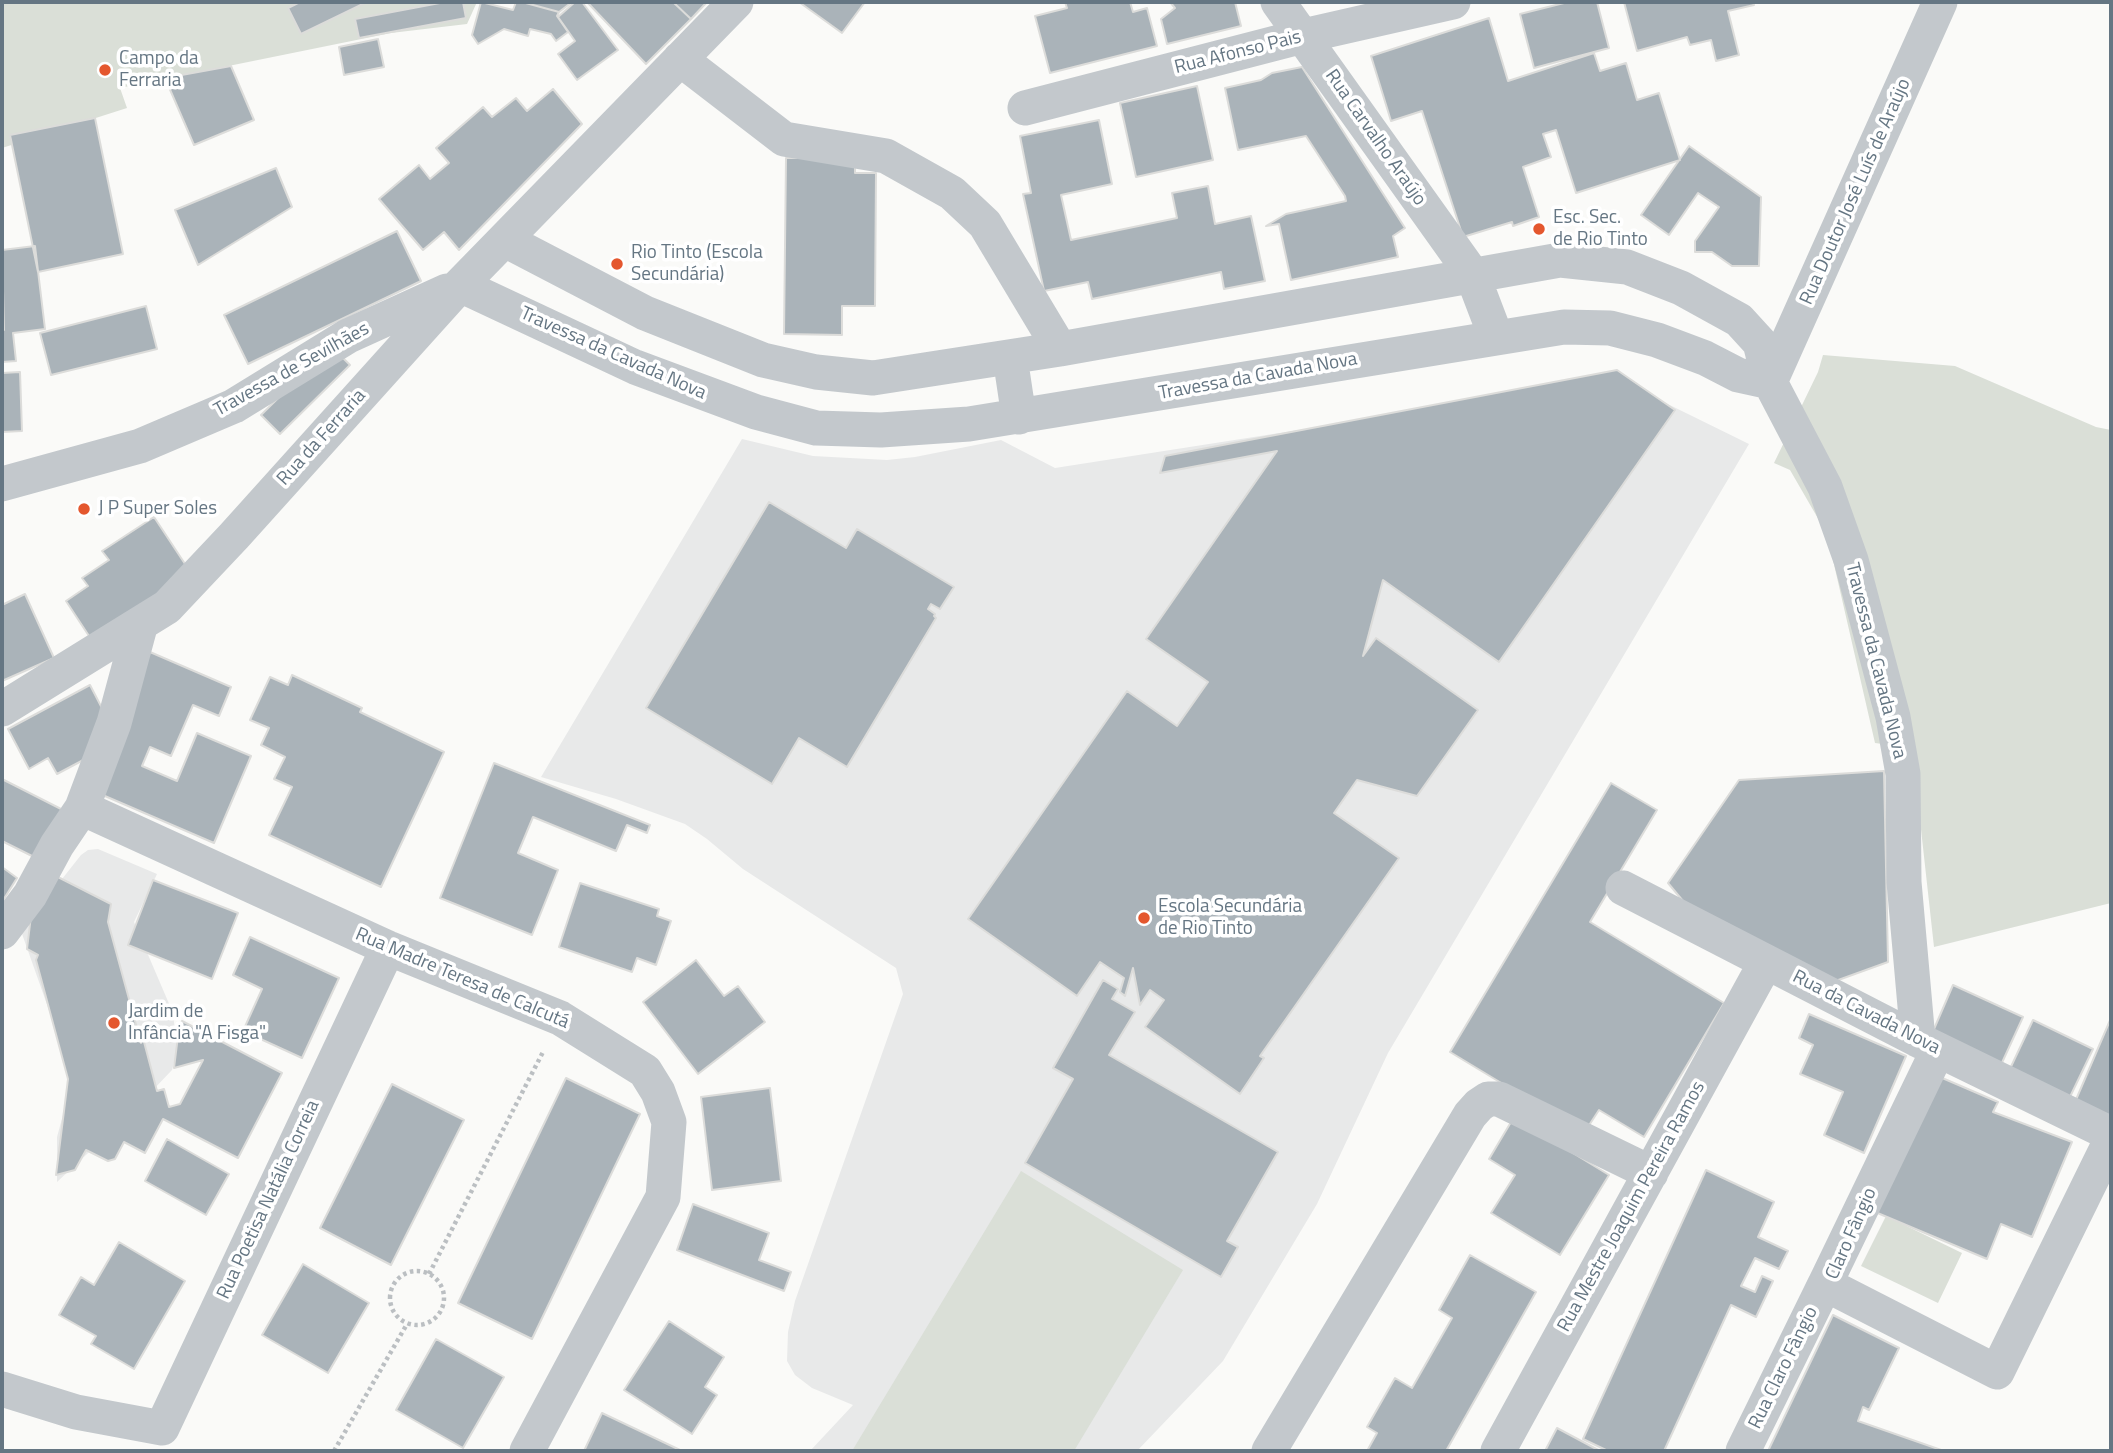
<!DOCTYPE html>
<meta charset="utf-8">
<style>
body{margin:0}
#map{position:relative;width:2113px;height:1453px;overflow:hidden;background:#fafaf8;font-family:"Titillium Web",sans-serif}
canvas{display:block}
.frame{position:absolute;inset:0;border:4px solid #657683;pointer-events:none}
</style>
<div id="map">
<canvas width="2113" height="1453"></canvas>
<div class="frame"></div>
</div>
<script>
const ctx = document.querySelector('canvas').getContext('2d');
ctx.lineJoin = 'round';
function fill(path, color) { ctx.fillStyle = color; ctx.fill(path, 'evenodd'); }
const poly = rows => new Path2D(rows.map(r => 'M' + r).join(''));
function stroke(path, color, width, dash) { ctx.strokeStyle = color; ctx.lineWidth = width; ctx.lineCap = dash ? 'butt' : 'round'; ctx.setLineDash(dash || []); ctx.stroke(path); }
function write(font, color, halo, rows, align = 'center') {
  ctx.font = font + ' "Titillium Web",sans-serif'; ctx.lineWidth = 7; ctx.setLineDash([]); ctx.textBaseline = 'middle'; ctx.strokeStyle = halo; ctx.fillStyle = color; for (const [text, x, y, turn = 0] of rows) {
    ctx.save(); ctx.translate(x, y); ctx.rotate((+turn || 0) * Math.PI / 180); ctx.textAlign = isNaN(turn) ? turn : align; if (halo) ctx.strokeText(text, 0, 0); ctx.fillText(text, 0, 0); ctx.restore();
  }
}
const built = poly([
 [1627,384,1749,444,1388,1053,1317,1204,1223,1361,1137,1451,810,1451,853,1405,812,1388,795,1375,787,1361,788,1332,795,1301,903,994,896,968,743,869,707,839,685,824,616,799,541,777,742,439,813,456,887,460,915,457,1001,440,1055,468,1414,412],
 [98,849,157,874,134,922,173,1013,177,1051,172,1070,132,1112,57,1182,57,1137,73,1078,21,931,81,855,88,850]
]);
const green = poly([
 [2,2,477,2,467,24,391,33,120,88,127,108,2,148],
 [1823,355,1955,366,2096,427,2111,430,2111,903,1934,947,1912,748,1875,743,1827,534,1790,470,1774,463,1818,372],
 [1021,1171,1183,1270,1074,1451,852,1451],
 [1886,1216,1962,1253,1938,1303,1861,1266]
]);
const building = poly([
 [300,2,367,2,301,34,288,8,300,2],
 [445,2,463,2,466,18,359,38,355,19,445,2],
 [481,2,513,10,516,2,522,2,559,12,557,16,568,32,556,41,551,34,530,29,528,36,504,29,478,44,472,35,481,2],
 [522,2,572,2,559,12,522,2],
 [575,2,582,2,618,50,577,80,558,54,575,41,558,17,575,2],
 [587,2,673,2,691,19,646,64,587,2],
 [673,2,707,2,691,19,673,2],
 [799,2,865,2,842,33,799,2],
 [1065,2,1130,2,1133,12,1147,8,1157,46,1050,73,1035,16,1067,8,1065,2],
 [1170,2,1235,2,1241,26,1167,44,1161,19,1175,8,1170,2],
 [1568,2,1597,2,1609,48,1534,68,1520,14,1568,2],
 [1624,2,1753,2,1754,5,1728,11,1739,55,1716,61,1711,40,1690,45,1687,37,1637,51,1624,2],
 [1489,18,1508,81,1594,53,1600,71,1626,63,1637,100,1659,93,1680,160,1576,193,1556,130,1543,134,1551,157,1523,167,1539,217,1513,226,1512,222,1463,237,1422,111,1391,121,1371,56,1489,18],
 [378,39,384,67,344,75,339,47,378,39],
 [231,66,254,120,194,145,165,78,231,66],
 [1302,67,1405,228,1393,236,1398,257,1291,280,1279,224,1266,226,1286,214,1346,201,1345,196,1306,136,1238,150,1225,88,1261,80,1272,73,1302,67],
 [1197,86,1213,160,1136,177,1120,103,1197,86],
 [553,89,582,124,459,250,444,232,423,250,379,199,419,165,430,179,449,163,436,148,483,107,492,117,516,98,527,111,553,89],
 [95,118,123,254,38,272,10,135,95,118],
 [1099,120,1112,184,1061,195,1071,240,1177,218,1172,193,1208,186,1215,224,1251,216,1265,281,1224,289,1221,272,1092,299,1088,282,1044,291,1023,194,1031,193,1020,136,1099,120],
 [1689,146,1761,197,1759,266,1732,266,1712,252,1695,252,1695,241,1719,207,1698,193,1669,235,1641,215,1689,146],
 [786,158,855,158,855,173,876,173,875,306,842,306,842,335,784,334,786,158],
 [276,168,292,207,198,265,175,210,276,168],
 [397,231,421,281,248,364,224,315,397,231],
 [35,246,45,329,13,333,16,361,2,362,2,330,4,330,2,250,35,246],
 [146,306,157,349,51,375,40,333,146,306],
 [331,346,350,365,280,434,261,415,331,346],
 [1617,370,1675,410,1499,662,1383,580,1363,656,1376,638,1478,710,1417,796,1357,780,1334,813,1399,858,1260,1056,1264,1058,1240,1094,1145,1027,1164,1000,1150,990,1140,1005,1133,968,1125,996,1120,992,1124,978,1100,962,1077,996,968,919,1127,691,1177,726,1208,682,1146,639,1277,451,1160,473,1165,456,1617,370],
 [20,372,22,431,2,432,2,373,20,372],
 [769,502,846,548,857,529,954,587,940,609,931,604,928,609,935,614,934,616,936,618,847,767,799,738,772,784,646,708,769,502],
 [154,517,191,573,91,639,66,601,88,586,82,578,109,560,102,551,154,517],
 [25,594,54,658,2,681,2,605,25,594],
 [150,652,231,687,219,716,193,705,171,756,150,747,142,766,177,781,197,733,251,756,214,843,91,790,150,652],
 [292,675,362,708,360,712,444,752,381,887,269,835,292,787,274,779,285,757,261,745,269,728,250,720,270,677,288,685,292,675],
 [90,685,119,741,57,774,48,758,29,769,8,729,90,685],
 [494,763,650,825,647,833,627,825,616,851,533,817,518,853,558,870,532,935,440,898,494,763],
 [1884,771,1888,962,1830,983,1693,913,1668,883,1739,780,1884,771],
 [2,779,63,810,38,859,2,841,2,779],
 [1611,783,1657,810,1590,922,1724,1003,1644,1137,1599,1110,1584,1133,1450,1052,1611,783],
 [2,867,17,878,2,902,2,867],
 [52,874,111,904,108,922,141,1043,143,1038,157,1091,164,1089,169,1107,180,1104,203,1060,174,1068,179,1028,182,1021,282,1073,238,1158,163,1119,145,1153,124,1142,115,1159,108,1161,86,1150,75,1170,56,1175,68,1079,36,960,38,955,27,949,31,916,52,874],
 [153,880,238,913,212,979,128,945,153,880],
 [580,883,659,909,657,916,671,921,656,965,637,958,632,972,559,947,580,883],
 [250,937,339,978,302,1058,243,1031,262,989,233,975,250,937],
 [696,960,724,996,738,986,765,1022,698,1074,643,1002,696,960],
 [1103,980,1118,989,1112,999,1135,1012,1109,1055,1278,1152,1227,1241,1238,1247,1221,1277,1025,1163,1073,1079,1053,1068,1103,980],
 [1953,985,2023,1017,2000,1067,1931,1036,1953,985],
 [1809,1014,1906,1056,1864,1153,1824,1135,1843,1092,1800,1074,1813,1045,1799,1038,1809,1014],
 [2111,1018,2111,1118,2075,1102,2111,1018],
 [2033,1020,2093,1049,2068,1101,2008,1073,2033,1020],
 [1926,1071,1998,1102,1993,1112,2072,1142,2032,1237,2001,1224,1987,1259,1868,1209,1926,1071],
 [566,1078,640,1114,532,1339,458,1303,566,1078],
 [392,1084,464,1120,391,1265,320,1228,392,1084],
 [770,1088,781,1181,712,1190,701,1097,770,1088],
 [1514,1117,1609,1175,1560,1255,1491,1213,1515,1175,1489,1159,1514,1117],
 [167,1139,229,1174,206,1215,145,1181,167,1139],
 [1706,1170,1774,1202,1758,1237,1788,1251,1779,1269,1755,1258,1741,1286,1755,1292,1762,1276,1773,1281,1756,1317,1731,1305,1664,1451,1608,1451,1583,1439,1706,1170],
 [693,1204,769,1233,759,1260,791,1272,784,1291,677,1250,693,1204],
 [119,1242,185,1281,134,1369,91,1344,96,1336,59,1315,81,1277,94,1285,119,1242],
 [1470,1255,1536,1292,1446,1451,1367,1451,1377,1433,1367,1427,1395,1378,1412,1388,1452,1318,1439,1310,1470,1255],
 [303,1264,369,1303,328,1373,262,1335,303,1264],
 [1833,1315,1899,1348,1869,1410,1863,1407,1858,1421,1944,1451,1768,1451,1833,1315],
 [669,1321,724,1357,705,1387,717,1395,692,1434,624,1390,669,1321],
 [436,1339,504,1377,463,1448,396,1410,436,1339],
 [602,1413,680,1450,679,1451,584,1451,602,1413],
 [1557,1428,1600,1451,1545,1451,1557,1428]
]);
const path = poly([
 '390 1298a27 27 0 1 1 54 0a27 27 0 1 1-54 0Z',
 [429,1274,544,1050],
 [334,1451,407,1324]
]);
const minor = poly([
 [1278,2,1472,274,1496,337],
 [680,59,784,139,886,156,952,193,985,224,1060,349],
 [1025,108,1303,36,1453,2],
 [505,240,645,313,763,360,816,372,873,378,1060,349,1560,260,1627,267,1681,288,1739,320,1760,343,1770,382,1825,487,1851,560,1893,717,1903,774,1904,882,1918,1040],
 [460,285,635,367,756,412,816,428,881,430,969,424,1564,327,1610,328,1657,340,1705,358,1738,375,1770,382],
 [1010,357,1019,417],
 [1770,382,1940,2],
 [2,484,140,446,234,406,348,336,447,291],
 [2,709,167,607,234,536,460,285,736,2],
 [82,808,388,948,560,1018,645,1071,658,1092,669,1122,663,1197,527,1451],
 [1623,888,1918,1040,2111,1134],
 [2,932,30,895,57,845,82,808,114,723,141,623],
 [1938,1050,1825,1284,1997,1372,2111,1140],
 [2,1389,76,1412,162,1428],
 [162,1428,388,948],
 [1269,1451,1470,1115,1479,1105,1488,1099,1499,1099,1651,1173],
 [1498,1451,1766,962],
 [1743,1451,1825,1284]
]);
const markers = [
 [105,70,7,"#e4572e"],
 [1539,229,7,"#e4572e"],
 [617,264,7,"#e4572e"],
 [84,509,7,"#e4572e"],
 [1144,918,7,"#e4572e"],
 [114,1023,7,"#e4572e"]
];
const streetNames = [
 ["Rua Afonso Pais",1238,53,-14],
 ["Rua Carvalho Araújo",1375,138,55],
 ["Rua Doutor José Luís de Araújo",1856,192,-66],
 ["Travessa da Cavada Nova",613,354,24],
 ["Travessa de Sevilhães",292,370,-29],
 ["Travessa da Cavada Nova",1258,377,-10],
 ["Rua da Ferraria",322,438,-48],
 ["Travessa da Cavada Nova",1875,661,76],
 ["Rua Madre Teresa de Calcutá",462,979,23],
 ["Rua da Cavada Nova",1866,1013,27],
 ["Rua Poetisa Natália Correia",269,1200,-65],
 ["Rua Mestre Joaquim Pereira Ramos",1632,1207,-61],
 ["Claro Fângio",1852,1234,-66],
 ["Rua Claro Fângio",1784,1368,-64]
];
const poiNames = [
 ["Campo da",119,59],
 ["Ferraria",119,81],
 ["Esc. Sec.",1553,218],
 ["de Rio Tinto",1553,240],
 ["Rio Tinto (Escola",631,253],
 ["Secundária)",631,275],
 ["J P Super Soles",98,509],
 ["Escola Secundária",1158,907],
 ["de Rio Tinto",1158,929],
 ["Jardim de",128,1012],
 ["Infância \"A Fisga\"",128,1034]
];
fill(built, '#e8e9e9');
fill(green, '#dadfd7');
fill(building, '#aab3b9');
stroke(building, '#dcdcda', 2);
stroke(path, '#bbbfc2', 4.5, [3.5, 3.5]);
stroke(minor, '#c3c8cc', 35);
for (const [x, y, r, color] of markers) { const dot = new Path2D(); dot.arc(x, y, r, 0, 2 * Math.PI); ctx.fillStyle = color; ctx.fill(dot); stroke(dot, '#fff', 2.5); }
write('19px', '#657683', '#fff', streetNames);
write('19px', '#657683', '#fff', poiNames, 'left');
</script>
